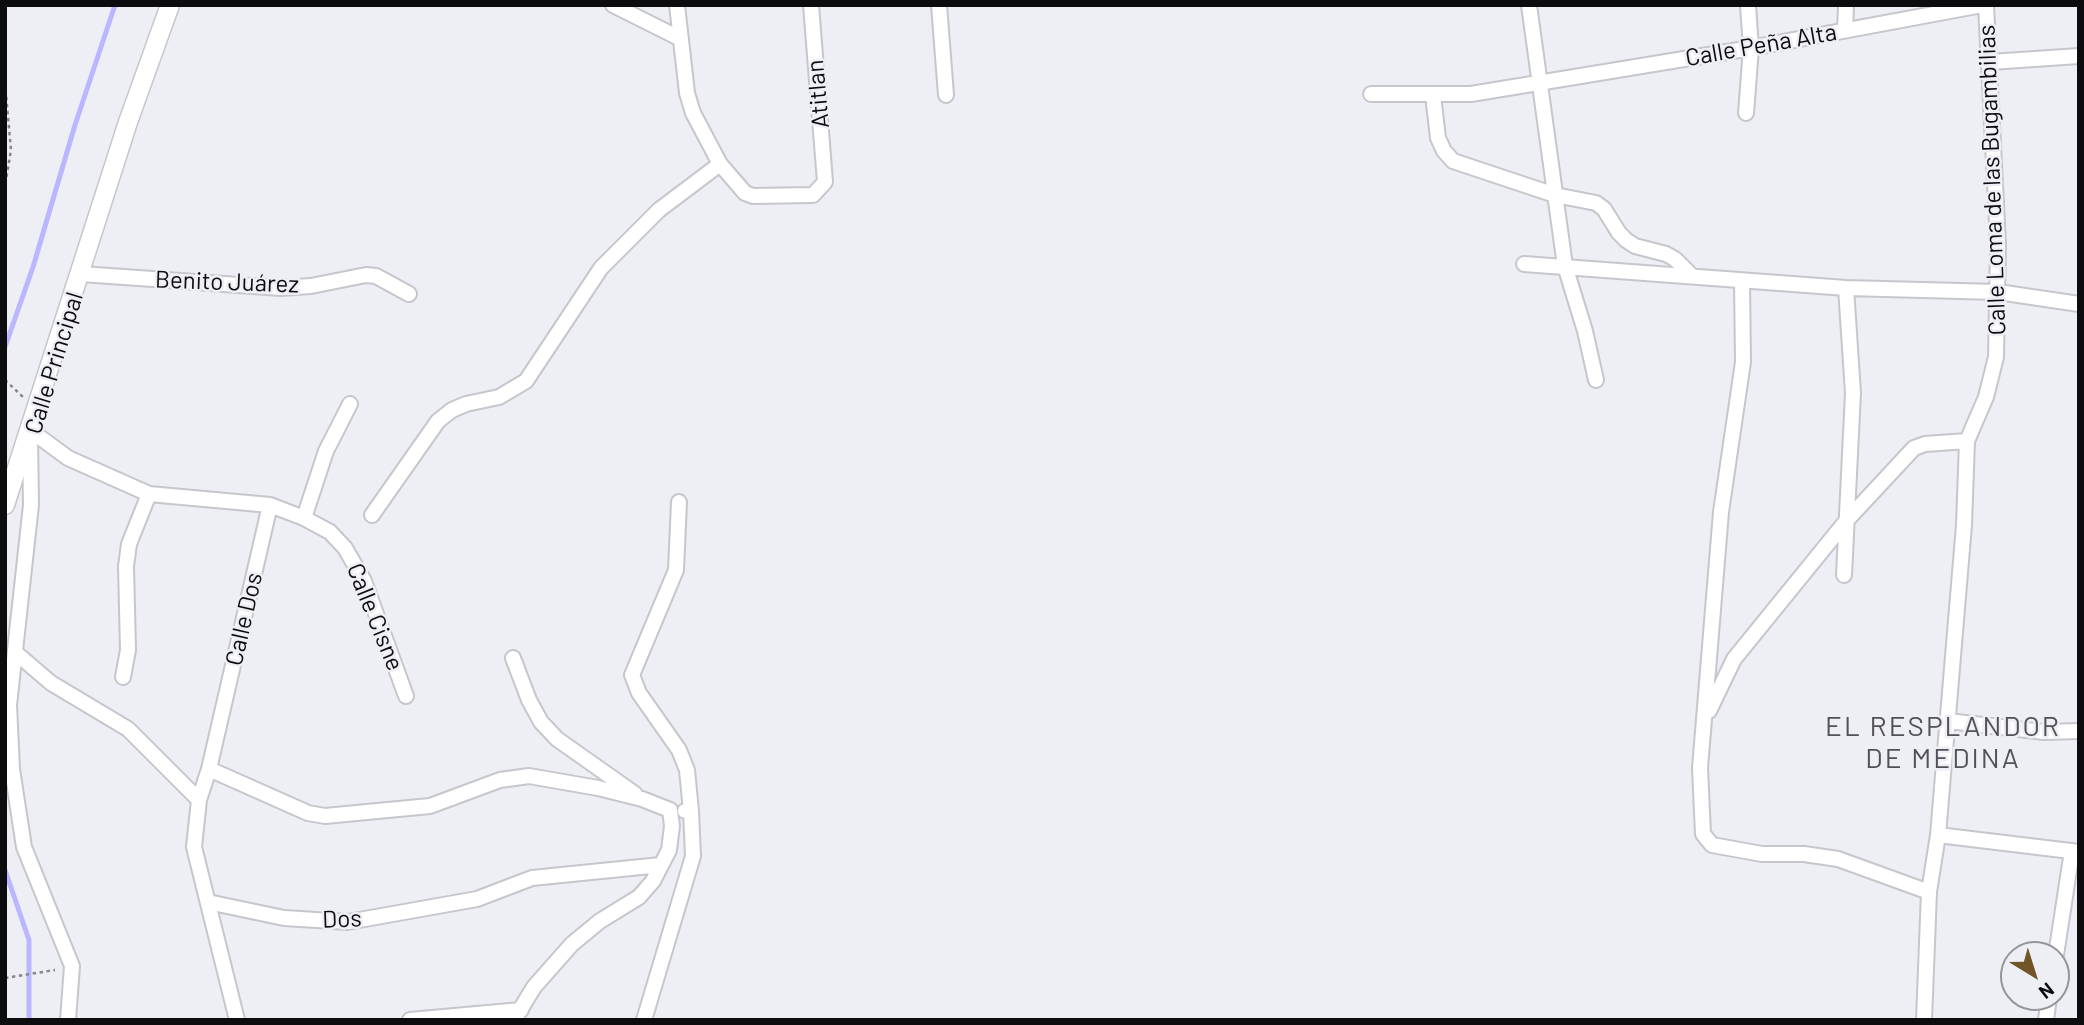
<!DOCTYPE html>
<meta charset="utf-8">
<style>
body{margin:0}
#map{position:relative;width:2084px;height:1025px;overflow:hidden;background:#eeeef5;font-family:Barlow,sans-serif}
canvas{display:block}
.frame{position:absolute;inset:0;border:7px solid #0c0c0f;pointer-events:none}
.north{position:absolute;left:2000px;top:941px;width:70px;height:70px;box-sizing:border-box;background:#eeeef5;border:2px solid #949499;border-radius:50%;rotate:142deg;font-size:19px;font-weight:700;line-height:28px;text-align:center;color:#0c0c0f}
.north::after{content:'';display:block;margin:auto;width:24px;height:32px;background:#715428;clip-path:polygon(50% 0,100% 100%,50% 72%,0 100%)}
</style>
<div id="map">
<canvas width="2084" height="1025"></canvas>
<div class="frame"></div>
<div class="north">N</div>
</div>
<script>
const ctx = document.querySelector('canvas').getContext('2d');
ctx.lineJoin = 'round';
const poly = rows => new Path2D(rows.map(r => 'M' + r).join(''));
function stroke(path, color, width, dash) { ctx.strokeStyle = color; ctx.lineWidth = width; ctx.lineCap = dash ? 'butt' : 'round'; ctx.setLineDash(dash || []); ctx.stroke(path); }
function write(font, color, halo, rows, align = 'center') {
  ctx.font = font + ' Barlow,sans-serif'; ctx.lineWidth = 5; ctx.setLineDash([]); ctx.textBaseline = 'middle'; ctx.strokeStyle = halo; ctx.fillStyle = color; for (const [text, x, y, turn = 0] of rows) {
    ctx.save(); ctx.translate(x, y); ctx.rotate((+turn || 0) * Math.PI / 180); ctx.textAlign = isNaN(turn) ? turn : align; if (halo) ctx.strokeText(text, 0, 0); ctx.fillText(text, 0, 0); ctx.restore();
  }
}
const stream = poly([
 [5,347,33,267,75,125,115,5],
 [5,870,29,940,29,1020]
]);
const path = poly([
 [5,83,11,150,5,186],
 [5,380,23,397],
 [5,978,55,970]
]);
const minor = poly([
 [613,5,681,39],
 [677,5,687,93,693,113,720,164,745,193,753,196,813,195,825,182,811,5],
 [939,5,946,95],
 [1529,5,1565,266,1585,331,1596,380],
 [1845,30,1846,5],
 [1990,62,2079,56],
 [1371,94,1471,94,1751,48,1982,5],
 [1433,95,1438,138,1444,151,1453,161,1555,195,1596,203,1604,209,1619,233,1626,240,1635,246,1666,254,1675,259,1690,274],
 [1746,113,1751,48,1748,5],
 [1524,264,1846,288,1998,292,2079,304],
 [81,274,281,288,311,286,366,275,376,276,409,294],
 [1742,281,1743,362,1721,512,1700,768,1703,834,1712,845,1762,854,1804,854,1838,859,1929,892],
 [30,430,68,458,149,494,270,505,304,518,330,532,345,548,364,581,406,696],
 [30,438,31,505,9,705,12,769,24,847,72,966,68,1020],
 [679,502,676,570,632,675,639,693,679,750,687,770,691,811],
 [372,515,438,421,452,410,466,404,499,397,526,381,601,268,659,210,720,164],
 [304,518,326,451,350,404],
 [1844,575,1853,393,1846,288],
 [16,653,51,683,128,729,199,800],
 [513,658,529,700,541,722,557,739,635,794],
 [123,677,128,650,126,566,129,544,149,494],
 [1709,711,1734,659,1847,520,1914,448,1925,444,1967,441],
 [1948,721,2044,732,2079,731],
 [209,769,308,813,325,816,430,806,500,780,529,776,598,788,642,799,670,810,672,826,669,850,653,881,639,897,600,921,572,944,534,987,514,1020],
 [1938,835,2079,852],
 [208,902,284,918,348,922,477,899,532,878,661,865],
 [2056,955,2072,851],
 [237,1020,194,847,199,800,209,769,270,505],
 [410,1020,521,1010],
 [644,1020,693,856,691,811,685,811],
 [1924,1020,1929,892,1938,835,1964,525,1967,441,1986,397,1996,357,1998,244,1986,5],
 [2046,1020,2049,997]
]);
const tertiary = poly([
 [5,505,128,122,170,5]
]);
const streetNames = [
 ["Calle Peña Alta",1761,45,-10],
 ["Atitlan",818,94,-95],
 ["Calle Loma de las Bugambilias",1992,180,-92],
 ["Benito Juárez",227,282,2],
 ["Calle Principal",54,363,-73],
 ["Calle Cisne",375,617,68],
 ["Calle Dos",244,619,-77],
 ["Dos",342,919,-2]
];
const quarterNames = [
 ["EL RESPLANDOR",1943,727],
 ["DE MEDINA",1943,759]
];
stroke(stream, '#bab7ff', 5);
stroke(minor, '#c6c6cd', 18);
stroke(tertiary, '#c6c6cd', 21);
stroke(path, '#87878d', 2.5, [3.5, 3.5]);
stroke(minor, '#fff', 14);
stroke(tertiary, '#fff', 18);
write('24px', '#0c0c0f', '#eeeef5', streetNames);
ctx.letterSpacing = '2px';
write('28px', '#515157', '#eeeef5', quarterNames);
ctx.letterSpacing = '0px';
</script>
